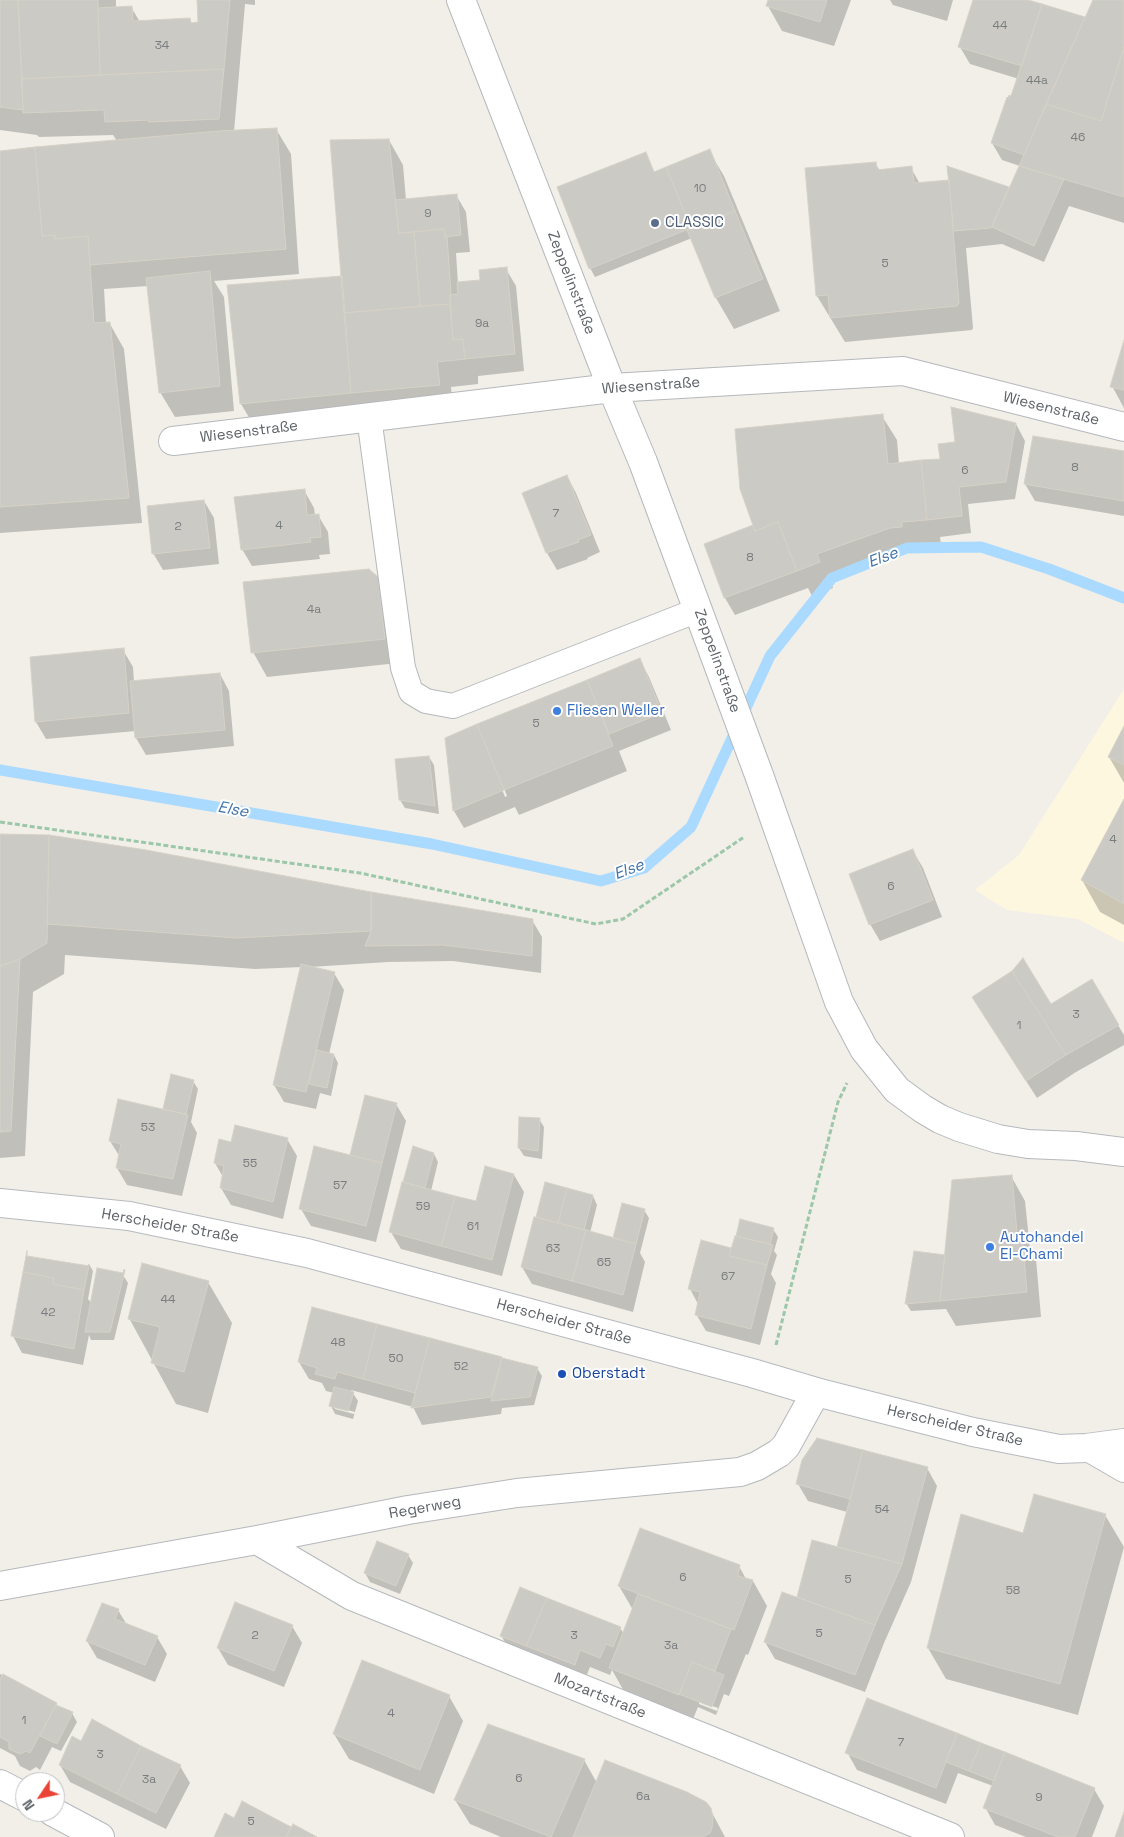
<!DOCTYPE html>
<meta charset="utf-8">
<style>
body{margin:0}
#map{position:relative;width:1124px;height:1837px;overflow:hidden;background:#f1efe8;font-family:"Space Grotesk",sans-serif}
canvas{display:block}
.north{position:absolute;left:15px;top:1772px;width:50px;height:50px;box-sizing:border-box;background:#fff;border:1px solid #bfc1c3;border-radius:50%;rotate:236deg;font-size:14px;font-weight:700;line-height:20px;text-align:center;color:#5f6368}
.north::after{content:'';display:block;margin:auto;width:18px;height:22px;background:#ea4335;clip-path:polygon(50% 0,100% 100%,50% 72%,0 100%)}
</style>
<div id="map">
<canvas width="1124" height="1837"></canvas>
<div class="north">N</div>
</div>
<script>
const ctx = document.querySelector('canvas').getContext('2d');
ctx.lineJoin = 'round';
function fill(path, color) { ctx.fillStyle = color; ctx.fill(path, 'evenodd'); }
const poly = rows => new Path2D(rows.map(r => 'M' + r).join(''));
function stroke(path, color, width, dash) { ctx.strokeStyle = color; ctx.lineWidth = width; ctx.lineCap = dash ? 'butt' : 'round'; ctx.setLineDash(dash || []); ctx.stroke(path); }
function write(font, color, halo, rows, align = 'center') {
  ctx.font = font + ' "Space Grotesk",sans-serif'; ctx.lineWidth = 4; ctx.setLineDash([]); ctx.textBaseline = 'middle'; ctx.strokeStyle = halo; ctx.fillStyle = color; for (const [text, x, y, turn = 0] of rows) {
    ctx.save(); ctx.translate(x, y); ctx.rotate((+turn || 0) * Math.PI / 180); ctx.textAlign = isNaN(turn) ? turn : align; if (halo) ctx.strokeText(text, 0, 0); ctx.fillText(text, 0, 0); ctx.restore();
  }
}
const commercial = poly([
 [1124,689,1124,943,1078,919,1007,910,975,890,1019,855]
]);
const shadow = poly([
 [0,0,116,0,116,8,131,7,140,22,190,20,192,24,199,24,198,0,255,0,255,5,245,4,234,132,276,129,291,154,299,274,214,281,224,297,234,411,175,417,160,392,148,286,104,289,106,324,110,324,124,349,142,523,0,533,0,152,117,141,113,135,39,137,37,135,0,130],
 [770,0,851,0,834,46,782,31,768,6],
 [890,0,953,0,947,21,893,5],
 [974,0,1024,0,1086,19,1095,0,1124,0,1124,223,1069,206,1044,262,1002,244,966,248,973,328,972,330,845,342,817,296,875,163,880,171,911,168,920,184,950,181,949,168,1010,189,1020,166,1002,160,992,143,1019,79,970,64,960,47],
 [389,140,403,165,406,200,456,195,466,212,470,252,456,253,458,284,482,281,506,269,516,286,524,371,478,376,478,384,451,387,453,409,256,429,241,404,343,277],
 [709,151,724,176,780,311,734,329,716,298,692,238,595,277,590,268,654,173],
 [1124,344,1124,408,1112,386],
 [882,416,897,440,899,464,941,460,956,443,1016,424,1025,441,1015,499,968,504,971,533,940,537,941,545,915,547,916,551,905,552,830,580,833,588,812,596,808,588,735,615,725,598,706,545,752,527],
 [1124,452,1124,516,1035,501,1025,484],
 [567,476,576,493,600,552,587,558,588,559,557,570,547,553,523,494],
 [304,490,314,508,315,515,318,515,328,532,330,554,319,555,320,559,252,566,242,549],
 [204,501,214,518,219,564,163,570,153,553],
 [377,578,392,603,398,663,267,677,253,652],
 [123,650,133,667,134,682,220,674,229,691,234,746,146,755,136,738,136,731,46,739,36,722],
 [640,660,649,677,671,730,619,751,627,771,519,815,515,807,464,828,454,811,446,738],
 [483,742,486,742,507,796,505,797],
 [1124,729,1124,783,1109,757],
 [429,757,434,765,439,814,405,808,400,800],
 [1124,802,1124,925,1100,912,1082,880],
 [0,835,532,920,542,937,541,973,453,961,388,962,310,967,334,973,344,990,329,1054,334,1055,338,1063,331,1096,320,1093,316,1109,284,1102,274,1085,302,967,255,969,65,955,64,974,33,992,25,1156,0,1158],
 [913,851,923,868,942,917,880,941,870,924],
 [1091,981,1124,1035,1124,1045,1076,1072,1037,1098,983,1014,1050,1006],
 [193,1081,198,1089,191,1122,197,1133,182,1196,127,1185,117,1168,120,1157,110,1141,165,1111,164,1108],
 [396,1104,406,1121,376,1242,311,1226,301,1209,351,1156],
 [539,1119,544,1127,542,1159,524,1156,519,1148],
 [287,1139,297,1156,283,1219,231,1205,221,1188,223,1177,215,1163,232,1143],
 [434,1154,438,1162,431,1191,477,1203,514,1175,524,1192,502,1276,401,1249,391,1232,407,1184,404,1182],
 [1011,1176,1025,1201,1030,1249,1036,1259,1041,1317,956,1326,946,1309,911,1311,906,1303],
 [593,1196,597,1205,590,1233,614,1239,644,1210,649,1218,640,1253,645,1262,633,1312,532,1284,522,1267,539,1219,537,1217],
 [741,1220,773,1229,778,1237,774,1251,777,1255,771,1274,776,1283,760,1345,706,1331,696,1314,698,1304,690,1289,730,1249,732,1251],
 [89,1264,93,1271,88,1299,92,1304,123,1275,128,1283,114,1340,91,1340,89,1335,83,1365,22,1353,13,1336],
 [208,1282,232,1323,208,1413,176,1404,129,1318],
 [313,1309,537,1368,542,1376,534,1405,502,1408,501,1414,422,1425,413,1407,351,1390,358,1401,353,1419,335,1414,331,1406,334,1393,326,1391,322,1383,309,1379,299,1362],
 [335,1407,355,1412,354,1414,335,1409],
 [927,1468,937,1486,911,1582,884,1643,865,1692,775,1659,765,1642,798,1598,813,1542,838,1548,847,1512,808,1501,798,1484],
 [1105,1515,1124,1547,1078,1715,946,1679,928,1648,1024,1535],
 [408,1555,413,1563,400,1594,370,1582,365,1573],
 [739,1566,746,1579,753,1581,767,1606,748,1655,746,1654,729,1696,724,1694,716,1715,698,1707,693,1719,625,1693,612,1670,610,1675,590,1667,584,1682,538,1663,532,1654,506,1644,501,1635,620,1628,624,1634,633,1610,619,1586],
 [699,1701,718,1708,717,1711,699,1704],
 [118,1610,127,1625,157,1637,167,1654,155,1682,97,1658,87,1641],
 [292,1626,302,1643,284,1687,228,1665,218,1648],
 [0,1674,56,1704,58,1708,72,1713,77,1722,61,1751,52,1747,40,1770,36,1767,30,1771,20,1766,15,1756,0,1748],
 [449,1696,463,1721,434,1794,349,1759,334,1734],
 [867,1700,1094,1789,1104,1806,1092,1837,1026,1837,995,1825,985,1807,993,1786,958,1773,946,1804,857,1770,847,1752],
 [81,1742,141,1747,180,1766,190,1783,166,1829,70,1782,60,1765],
 [584,1760,597,1783,710,1809,725,1837,501,1837,470,1824,455,1800]
]);
const stream = poly([
 [0,770,432,844,601,881,644,868,691,827,770,656,832,578,907,548,981,547,1049,569,1124,598]
]);
const building = poly([
 [0,0,18,0,23,110,0,107,0,0],
 [18,0,98,0,100,75,22,79,18,0],
 [197,0,230,0,224,69,100,75,98,8,132,6,133,21,190,18,191,23,198,22,197,0],
 [768,0,827,0,820,22,766,6,768,0],
 [973,0,1028,0,1042,4,1022,66,958,47,973,0],
 [1093,0,1124,0,1124,47,1101,121,1046,104,1093,0],
 [1042,4,1085,17,1024,155,991,143,1007,97,1008,98,1009,95,1011,96,1042,4],
 [1124,47,1124,197,1019,166,1046,104,1101,121,1124,47],
 [224,69,219,119,149,122,148,120,105,122,104,110,23,113,22,79,224,69],
 [277,128,286,249,90,265,88,236,55,239,55,235,42,236,35,147,219,131,277,128],
 [389,139,399,233,414,232,420,306,344,313,330,140,389,139],
 [35,147,42,236,55,235,55,239,88,236,94,323,110,322,129,498,0,507,0,151,35,147],
 [710,149,735,211,691,228,666,167,710,149],
 [646,152,654,172,666,167,691,228,589,269,557,187,646,152],
 [876,162,877,170,912,166,914,183,949,180,959,303,957,306,830,318,828,295,816,296,805,168,876,162],
 [947,166,1009,187,991,228,954,231,947,166],
 [1019,166,1064,179,1034,246,992,227,1019,166],
 [457,194,461,235,445,237,444,229,399,233,395,200,457,194],
 [735,211,763,279,715,298,687,230,735,211],
 [444,229,445,237,447,236,451,294,450,295,450,304,420,306,414,232,444,229],
 [507,267,515,354,465,359,463,339,453,340,450,295,458,294,457,282,480,280,479,270,507,267],
 [210,271,220,386,159,393,146,278,210,271],
 [342,276,351,393,240,404,227,285,342,276],
 [450,304,453,340,463,339,465,359,437,362,440,385,351,393,344,313,450,304],
 [1124,340,1124,390,1110,387,1124,340],
 [951,407,1016,423,1006,482,959,487,962,516,927,520,921,460,940,459,938,444,955,442,951,407],
 [883,414,888,464,921,460,927,520,902,522,902,527,890,528,817,554,820,562,797,571,778,522,755,531,740,489,735,429,883,414],
 [1033,436,1124,451,1124,501,1024,484,1033,436],
 [567,475,591,535,578,540,579,542,546,553,522,493,567,475],
 [305,489,307,515,319,514,321,537,310,538,311,542,241,550,234,497,305,489],
 [204,500,210,548,152,554,147,506,204,500],
 [778,522,797,571,724,598,704,544,753,525,755,531,778,522],
 [369,569,378,577,385,639,251,653,243,582,369,569],
 [124,648,129,713,35,722,30,657,124,648],
 [640,658,662,713,609,734,587,680,640,658],
 [220,673,225,730,135,738,130,681,220,673],
 [587,680,613,746,504,790,477,724,587,680],
 [477,724,504,790,453,811,445,738,477,724],
 [1124,726,1124,765,1108,757,1124,726],
 [429,756,435,806,399,800,395,759,429,756],
 [1124,799,1124,904,1081,880,1124,799],
 [0,834,49,835,47,943,20,959,0,966,0,834],
 [49,835,146,850,371,892,371,931,237,938,47,924,49,835],
 [913,849,933,900,869,925,849,874,913,849],
 [371,892,533,919,532,956,443,945,365,946,371,931,371,892],
 [1023,958,1051,1004,1092,979,1119,1025,1066,1055,1012,971,1023,958],
 [20,959,11,1131,0,1132,0,966,20,959],
 [301,964,335,972,306,1092,273,1085,301,964],
 [1012,971,1066,1055,1026,1081,972,997,1012,971],
 [317,1050,334,1054,327,1088,309,1084,317,1050],
 [171,1074,194,1080,186,1114,163,1109,171,1074],
 [365,1095,397,1103,382,1163,350,1155,365,1095],
 [118,1099,188,1115,173,1179,116,1168,121,1144,109,1141,118,1099],
 [519,1117,540,1118,538,1151,518,1148,519,1117],
 [235,1125,288,1138,273,1202,220,1188,224,1166,214,1163,219,1139,231,1142,235,1125],
 [314,1146,382,1163,366,1226,299,1209,314,1146],
 [413,1146,434,1153,425,1188,403,1182,413,1146],
 [485,1166,514,1174,492,1260,441,1246,455,1196,476,1201,485,1166],
 [1012,1175,1017,1233,1022,1232,1027,1292,940,1301,952,1180,1012,1175],
 [402,1182,455,1196,441,1246,389,1232,402,1182],
 [545,1182,567,1188,558,1223,536,1217,545,1182],
 [567,1188,593,1195,584,1230,558,1223,567,1188],
 [622,1203,645,1209,636,1244,613,1238,622,1203],
 [534,1217,586,1230,572,1281,521,1267,534,1217],
 [740,1219,774,1228,770,1244,736,1236,740,1219],
 [586,1230,636,1244,623,1295,572,1281,586,1230],
 [735,1236,773,1245,767,1265,729,1256,735,1236],
 [701,1240,731,1248,729,1256,767,1265,751,1329,695,1315,700,1292,688,1289,701,1240],
 [27,1251,27,1256,89,1266,84,1290,53,1284,54,1278,23,1272,27,1251],
 [914,1251,945,1255,940,1301,905,1304,914,1251],
 [142,1263,209,1281,184,1372,151,1363,160,1327,128,1319,142,1263],
 [97,1268,123,1273,124,1269,125,1270,110,1332,85,1332,97,1268],
 [23,1272,54,1278,53,1284,84,1290,74,1349,11,1336,23,1272],
 [312,1307,377,1324,363,1379,337,1372,335,1379,315,1374,317,1368,298,1362,312,1307],
 [377,1324,430,1338,415,1393,363,1379,377,1324],
 [430,1338,502,1357,491,1397,411,1408,430,1338],
 [502,1358,538,1367,530,1397,491,1401,502,1358],
 [334,1387,354,1392,348,1411,329,1406,334,1387],
 [817,1438,863,1450,850,1499,796,1484,802,1460,817,1438],
 [863,1450,928,1467,902,1564,837,1547,863,1450],
 [1034,1494,1106,1514,1060,1684,927,1648,961,1514,1023,1533,1034,1494],
 [640,1528,740,1565,738,1576,753,1580,734,1630,618,1586,640,1528],
 [812,1540,902,1564,875,1625,797,1597,812,1540],
 [377,1541,409,1554,396,1586,364,1573,377,1541],
 [520,1587,547,1598,526,1646,500,1636,520,1587],
 [782,1592,875,1625,855,1675,764,1642,782,1592],
 [638,1594,731,1629,715,1671,692,1662,679,1695,609,1668,638,1594],
 [547,1598,621,1627,613,1647,606,1644,600,1658,580,1650,575,1665,526,1646,547,1598],
 [235,1602,293,1625,274,1671,217,1648,235,1602],
 [102,1603,119,1609,115,1619,158,1636,145,1665,86,1641,102,1603],
 [362,1660,450,1695,420,1770,333,1734,362,1660],
 [692,1662,724,1675,712,1707,679,1694,692,1662],
 [3,1674,57,1703,30,1753,26,1751,20,1754,9,1749,9,1742,0,1737,0,1679,3,1674],
 [867,1698,957,1733,936,1788,845,1753,867,1698],
 [56,1705,73,1712,57,1744,40,1736,56,1705],
 [92,1719,141,1746,117,1794,59,1765,72,1736,81,1741,92,1719],
 [488,1724,585,1759,551,1837,454,1800,488,1724],
 [957,1733,981,1743,969,1771,946,1762,957,1733],
 [981,1743,1005,1752,994,1781,969,1771,981,1743],
 [141,1746,181,1765,156,1813,117,1794,141,1746],
 [1005,1752,1095,1788,1075,1837,1058,1837,983,1808,1005,1752],
 [605,1760,687,1792,706,1802,711,1808,713,1817,712,1828,710,1833,702,1837,573,1837,605,1760],
 [242,1801,291,1827,286,1837,214,1837,225,1813,234,1818,242,1801],
 [1124,1812,1124,1837,1115,1837,1124,1812],
 [293,1824,317,1837,286,1837,293,1824]
]);
const path = poly([
 [0,822,360,873,596,924,623,919,744,837],
 [776,1345,838,1102,847,1083]
]);
const lane = poly([
 [369,417,403,668,411,692,426,701,453,706,698,610],
 [1086,1448,1124,1470]
]);
const street = poly([
 [461,0,612,388,643,462,759,775,839,1002,864,1049,897,1090,923,1109,940,1119,959,1127,998,1139,1028,1144,1076,1146,1124,1152],
 [173,441,612,388,903,371,1124,427],
 [257,1540,352,1596,950,1837],
 [0,1586,257,1540,408,1510,517,1493,740,1472,757,1466,779,1453,786,1446,816,1392],
 [0,1784,25,1797],
 [53,1812,100,1837]
]);
const secondary = poly([
 [0,1203,129,1216,307,1253,752,1373,816,1392,973,1432,1059,1449,1086,1448,1124,1443]
]);
const markers = [
 [655,223,5,"#5c6f8a"],
 [557,711,5,"#3f7fe0"],
 [990,1247,5,"#3f7fe0"],
 [562,1374,5,"#1a4fb4"]
];
const numberNames = [
 ["44",1000,26],
 ["34",162,46],
 ["44a",1037,81],
 ["46",1078,138],
 ["10",700,189],
 ["9",428,214],
 ["5",885,264],
 ["9a",482,324],
 ["8",1075,468],
 ["6",965,471],
 ["7",556,514],
 ["4",279,526],
 ["2",178,527],
 ["8",750,558],
 ["4a",314,610],
 ["5",536,724],
 ["4",1113,840],
 ["6",891,887],
 ["3",1076,1015],
 ["1",1019,1026],
 ["53",148,1128],
 ["55",250,1164],
 ["57",340,1186],
 ["59",423,1207],
 ["61",473,1227],
 ["63",553,1249],
 ["65",604,1263],
 ["67",728,1277],
 ["44",168,1300],
 ["42",48,1313],
 ["48",338,1343],
 ["50",396,1359],
 ["52",461,1367],
 ["54",882,1510],
 ["6",683,1578],
 ["5",848,1580],
 ["58",1013,1591],
 ["5",819,1634],
 ["2",255,1636],
 ["3",574,1636],
 ["3a",671,1646],
 ["4",391,1714],
 ["1",24,1721],
 ["7",901,1743],
 ["3",100,1755],
 ["6",519,1779],
 ["3a",149,1780],
 ["6a",643,1797],
 ["9",1039,1798],
 ["5",251,1822]
];
const serviceNames = [
 ["CLASSIC",665,223]
];
const streetNames = [
 ["Zeppelinstraße",571,283,69],
 ["Wiesenstraße",651,386,-4],
 ["Wiesenstraße",1051,409,14],
 ["Wiesenstraße",249,432,-7],
 ["Zeppelinstraße",717,661,70],
 ["Herscheider Straße",170,1226,10],
 ["Herscheider Straße",564,1322,15],
 ["Herscheider Straße",955,1426,13],
 ["Regerweg",425,1508,-10],
 ["Mozartstraße",600,1696,22]
];
const shopNames = [
 ["Fliesen Weller",567,711],
 ["Autohandel",1000,1238],
 ["El-Chami",1000,1255]
];
const transitNames = [
 ["Oberstadt",572,1374]
];
const waterNames = [
 ["Else",883,558,-21],
 ["Else",233,810,10],
 ["Else",629,870,-21]
];
fill(commercial, '#fef7e0');
fill(shadow, '#0003');
stroke(stream, '#aadaff', 11);
fill(building, '#cccac5');
stroke(building, '#d6d1c6', 1);
stroke(lane, '#b5b8bc', 26);
stroke(street, '#b5b8bc', 30);
stroke(secondary, '#b6babf', 30);
stroke(path, '#9cc7a9', 3, [5, 2.5]);
stroke(lane, '#fff', 24);
stroke(street, '#fff', 28);
stroke(secondary, '#fff', 28);
for (const [x, y, r, color] of markers) { const dot = new Path2D(); dot.arc(x, y, r, 0, 2 * Math.PI); ctx.fillStyle = color; ctx.fill(dot); stroke(dot, '#fff', 2); }
write('12px', '#7a7d7f', null, numberNames);
write('15px', '#4e5e75', '#fff', serviceNames, 'left');
write('15px', '#5f6368', '#fff', streetNames);
write('15px', '#366cbe', '#fff', shopNames, 'left');
write('15px', '#164399', '#fff', transitNames, 'left');
write('italic 16px', '#4174aa', '#fff', waterNames);
</script>
